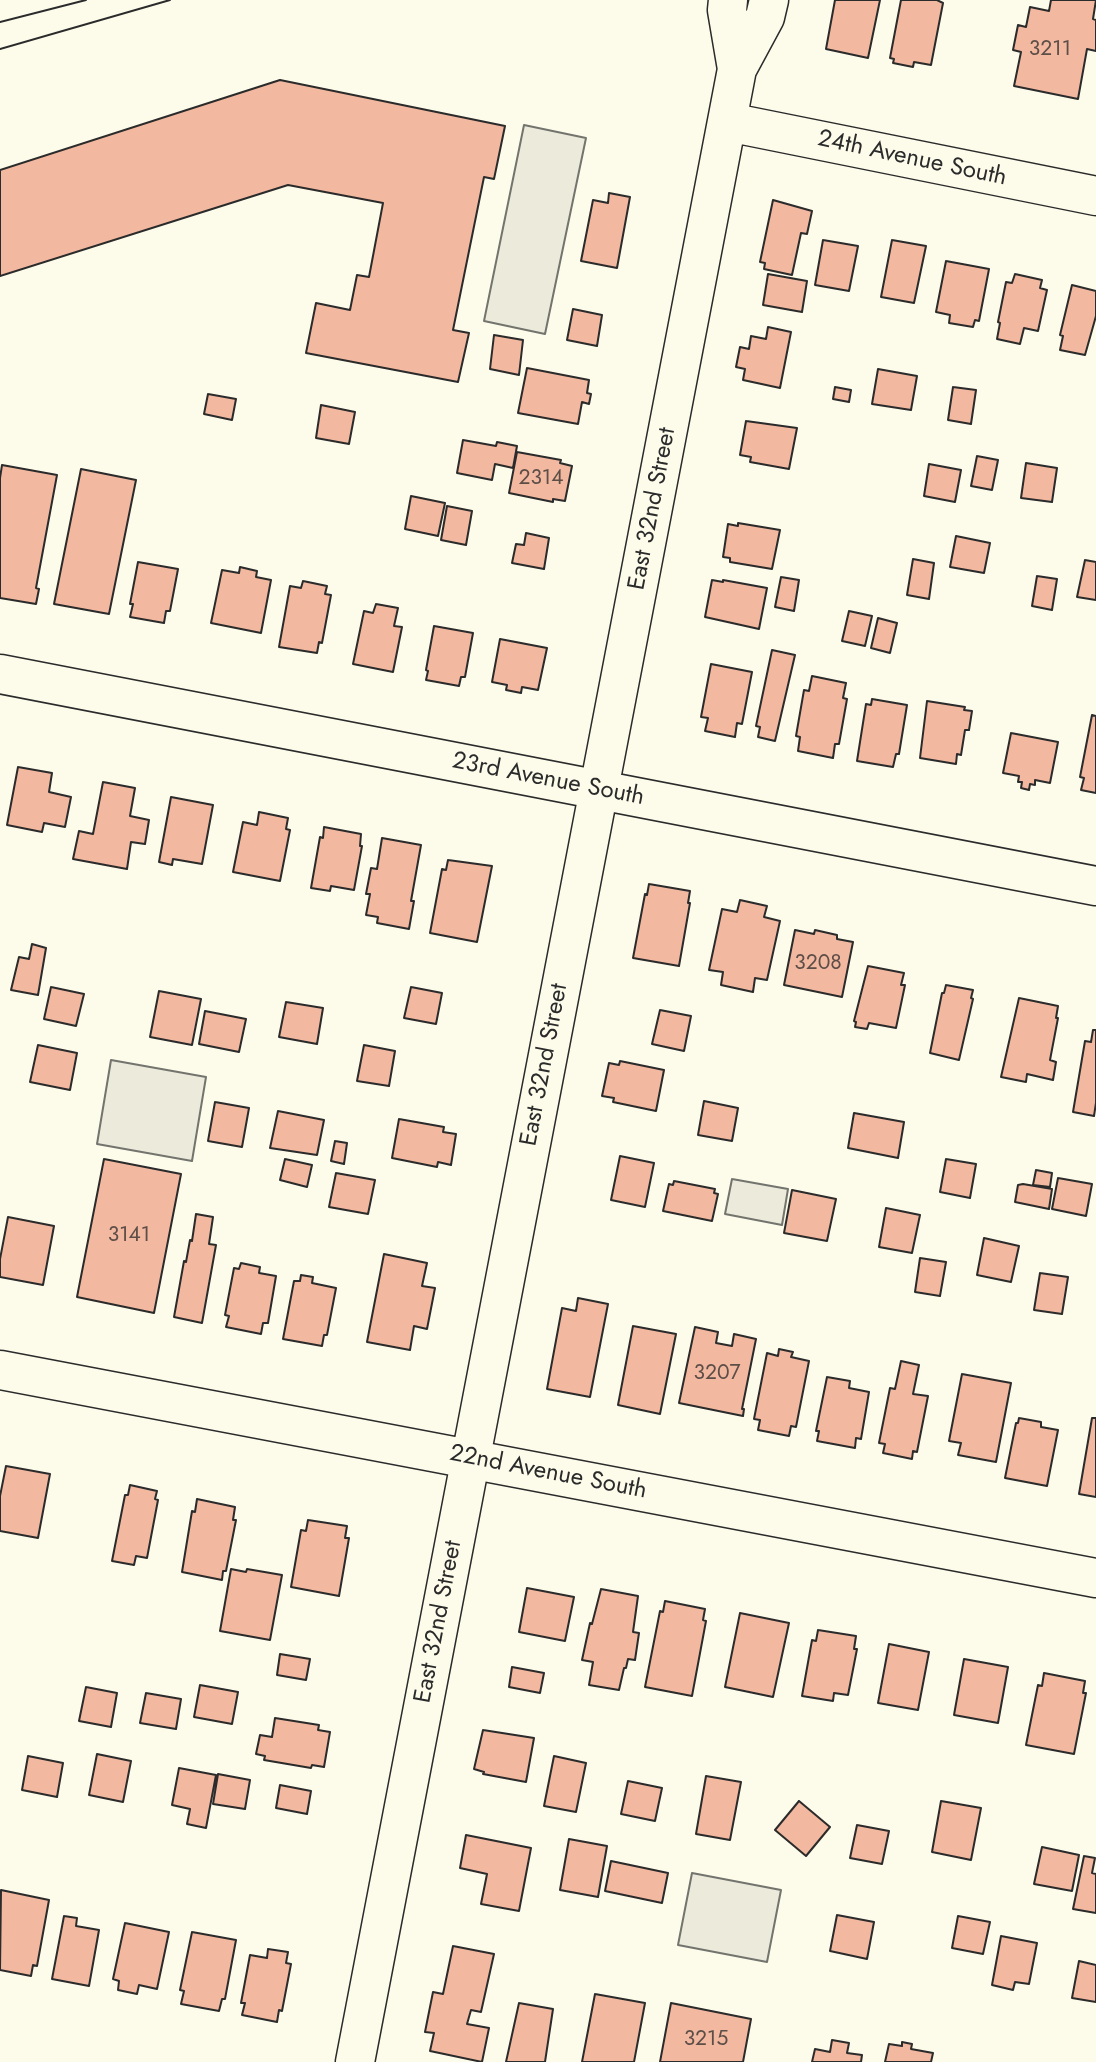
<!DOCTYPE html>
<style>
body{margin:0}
canvas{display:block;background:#fdfbea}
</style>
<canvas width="1096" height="2062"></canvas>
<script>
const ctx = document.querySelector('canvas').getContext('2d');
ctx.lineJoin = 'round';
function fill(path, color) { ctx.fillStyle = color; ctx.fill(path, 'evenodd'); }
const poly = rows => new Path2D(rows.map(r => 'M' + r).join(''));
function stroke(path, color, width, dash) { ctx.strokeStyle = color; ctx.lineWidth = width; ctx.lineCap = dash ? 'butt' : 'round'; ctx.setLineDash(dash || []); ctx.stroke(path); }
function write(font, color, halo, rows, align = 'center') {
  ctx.font = font + ' Jost,sans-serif'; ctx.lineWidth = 5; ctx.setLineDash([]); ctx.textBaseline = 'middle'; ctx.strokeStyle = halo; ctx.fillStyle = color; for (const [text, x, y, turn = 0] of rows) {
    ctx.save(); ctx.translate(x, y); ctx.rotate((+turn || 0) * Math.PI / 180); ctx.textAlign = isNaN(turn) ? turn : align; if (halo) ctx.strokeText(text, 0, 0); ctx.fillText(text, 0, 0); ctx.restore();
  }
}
const parking = poly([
 [524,125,586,138,545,334,484,321,524,125],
 [111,1060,206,1077,192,1161,97,1144,111,1060],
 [732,1179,788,1189,782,1225,725,1214,732,1179],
 [692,1873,781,1890,767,1962,678,1945,692,1873]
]);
const building = poly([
 [835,0,880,0,868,58,826,49,835,0],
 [901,0,937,0,943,3,931,65,914,62,913,67,893,63,894,59,890,58,901,0],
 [1051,0,1096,0,1093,19,1096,20,1096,51,1087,49,1078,99,1014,86,1021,52,1013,50,1018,25,1026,27,1030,7,1049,11,1051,0],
 [280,80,505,126,494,179,484,177,453,330,469,333,458,382,306,353,316,303,350,310,357,275,369,277,383,203,288,185,0,276,0,170,280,80],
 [609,193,630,197,617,268,581,261,593,200,608,203,609,193],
 [773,200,812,211,807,234,801,233,792,275,764,269,765,263,760,262,773,200],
 [823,240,858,246,849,291,815,285,823,240],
 [892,240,926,246,914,303,881,297,892,240],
 [946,261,989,269,979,321,975,320,973,327,949,323,950,315,936,312,946,261],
 [768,274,807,281,802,312,763,305,768,274],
 [1015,274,1042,280,1040,288,1047,290,1038,331,1024,328,1020,344,997,339,1000,323,998,322,1006,282,1012,283,1015,274],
 [1072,285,1096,291,1096,316,1085,355,1060,350,1063,336,1060,335,1072,285],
 [573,309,602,315,597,346,567,340,573,309],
 [768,327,791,332,780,388,743,380,745,369,736,367,740,347,749,349,751,336,766,339,768,327],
 [494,335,523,340,519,375,490,369,494,335],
 [527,368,589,380,587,393,591,394,589,404,582,402,578,424,518,413,527,368],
 [878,369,917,376,911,410,872,404,878,369],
 [835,387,851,390,849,402,833,399,835,387],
 [953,387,976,390,971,424,948,420,953,387],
 [208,394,236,399,232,420,204,414,208,394],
 [321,405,355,412,349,444,316,438,321,405],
 [746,421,797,428,789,469,750,462,751,457,740,455,746,421],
 [463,440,496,446,497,442,517,446,513,468,495,464,492,480,457,473,463,440],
 [517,452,561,460,560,463,572,466,565,501,553,499,553,502,509,493,517,452],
 [977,456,998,460,992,490,971,486,977,456],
 [1026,463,1057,468,1052,502,1021,498,1026,463],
 [929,464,961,470,955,502,924,496,929,464],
 [2,465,57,475,36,588,39,589,36,604,0,598,0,478,2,465],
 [81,469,136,480,109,614,54,604,81,469],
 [411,496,445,503,438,536,405,529,411,496],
 [447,506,472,511,466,545,441,540,447,506],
 [738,523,780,530,772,569,730,562,730,558,723,557,728,524,738,526,738,523],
 [526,533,549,538,544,569,512,563,516,544,524,545,526,533],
 [956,536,990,543,984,573,950,567,956,536],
 [913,559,934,563,929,599,907,595,913,559],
 [1085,560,1096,562,1096,600,1077,597,1085,560],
 [138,562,178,569,170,611,166,611,164,623,130,617,133,604,130,604,138,562],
 [240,567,257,571,256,577,271,580,261,633,211,623,222,570,239,573,240,567],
 [1037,576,1057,579,1052,610,1032,606,1037,576],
 [781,577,799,580,794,611,775,607,781,577],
 [712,580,723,582,723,580,767,588,759,629,705,617,712,580],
 [303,581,327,586,325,594,331,595,322,643,319,642,317,653,279,647,290,586,301,588,303,581],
 [376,604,398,608,394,626,402,627,393,672,353,664,364,611,373,613,376,604],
 [849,611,872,616,865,646,842,641,849,611],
 [878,618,897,623,890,653,871,648,878,618],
 [434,626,473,633,465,677,461,677,459,686,426,680,428,671,426,670,434,626],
 [500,639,547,648,538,690,522,687,521,693,506,690,507,685,492,682,500,639],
 [772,650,795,655,775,741,758,737,760,727,756,726,772,650],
 [711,664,752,672,742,724,737,723,735,737,705,731,708,718,701,717,711,664],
 [812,676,846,683,843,698,847,699,839,744,835,744,833,758,798,751,800,737,796,736,804,690,809,691,812,676],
 [872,699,907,705,899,754,896,754,893,767,857,761,866,704,871,705,872,699],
 [927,701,965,707,964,710,972,711,969,730,965,730,961,755,957,754,956,764,920,758,927,701],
 [1092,715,1096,716,1096,793,1081,790,1084,778,1080,777,1092,715],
 [1011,733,1058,742,1050,783,1035,780,1035,785,1030,784,1029,790,1021,788,1022,782,1018,782,1019,776,1003,773,1011,733],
 [18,767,52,773,49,792,71,797,65,827,44,823,42,832,7,825,18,767],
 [103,782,135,788,130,816,149,820,145,844,131,842,127,869,73,859,79,831,93,834,103,782],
 [171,797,213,805,202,864,173,859,172,865,159,862,171,797],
 [259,812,288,818,286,829,290,830,280,881,233,872,243,822,257,825,259,812],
 [324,827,361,834,360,846,362,846,354,890,331,886,330,891,311,888,320,837,323,838,324,827],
 [382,838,421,845,411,901,414,901,409,929,377,923,378,917,366,915,370,894,366,894,371,868,377,869,382,838],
 [448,860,492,866,477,942,430,933,442,869,446,870,448,860],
 [649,884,690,891,688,903,690,903,679,966,633,958,645,894,647,895,649,884],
 [740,900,767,906,764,917,780,921,767,980,755,978,753,992,721,985,723,972,709,970,722,909,737,912,740,900],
 [795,930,814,934,815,930,837,935,837,939,853,942,842,997,784,985,795,930],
 [32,944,46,948,38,995,11,990,19,957,29,959,32,944],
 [868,966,904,973,901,985,905,985,896,1028,869,1023,867,1029,855,1027,856,1022,854,1021,868,966],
 [946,985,973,990,971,998,973,999,959,1060,930,1053,942,993,944,993,946,985],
 [51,987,84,994,76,1026,44,1019,51,987],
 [411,987,442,993,436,1024,404,1018,411,987],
 [159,991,201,999,192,1045,150,1037,159,991],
 [1019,998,1058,1006,1056,1018,1058,1018,1050,1060,1056,1062,1053,1080,1027,1074,1026,1082,1001,1077,1019,998],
 [286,1002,323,1008,317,1044,279,1037,286,1002],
 [660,1010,691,1016,684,1051,652,1044,660,1010],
 [205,1011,246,1019,239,1052,199,1044,205,1011],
 [1093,1030,1096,1030,1096,1103,1094,1116,1073,1112,1085,1041,1091,1042,1093,1030],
 [38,1045,77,1053,70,1090,30,1082,38,1045],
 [364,1045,395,1051,389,1086,357,1081,364,1045],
 [620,1061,664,1070,656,1111,613,1102,614,1098,602,1096,609,1063,619,1065,620,1061],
 [704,1101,738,1108,732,1141,698,1135,704,1101],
 [215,1102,249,1108,242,1147,208,1141,215,1102],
 [278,1111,324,1120,317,1155,270,1148,278,1111],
 [854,1113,904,1122,898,1158,848,1148,854,1113],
 [399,1119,444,1127,443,1132,456,1134,451,1165,438,1162,437,1167,392,1158,399,1119],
 [335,1141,347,1143,344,1164,331,1161,335,1141],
 [620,1156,654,1163,645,1207,611,1200,620,1156],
 [104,1159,181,1174,154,1313,77,1297,104,1159],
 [285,1159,312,1165,307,1187,280,1180,285,1159],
 [946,1159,976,1164,970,1198,940,1192,946,1159],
 [1036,1170,1052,1173,1050,1187,1033,1185,1036,1170],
 [336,1173,375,1180,368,1214,329,1207,336,1173],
 [1058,1178,1092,1184,1086,1216,1052,1209,1058,1178],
 [674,1181,715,1189,714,1193,718,1194,712,1221,663,1211,669,1184,673,1185,674,1181],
 [1023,1184,1052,1189,1049,1209,1015,1202,1018,1185,1023,1184],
 [792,1190,836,1199,827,1241,784,1233,792,1190],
 [886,1208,920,1215,912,1253,879,1247,886,1208],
 [196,1214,213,1217,209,1244,216,1245,202,1323,174,1317,184,1261,186,1262,190,1240,192,1241,196,1214],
 [8,1217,54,1226,43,1285,0,1277,0,1259,8,1217],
 [984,1238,1019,1246,1011,1282,977,1275,984,1238],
 [384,1254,427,1263,422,1286,435,1288,427,1329,414,1326,410,1350,367,1342,384,1254],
 [920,1258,946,1262,940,1296,915,1292,920,1258],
 [241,1263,260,1267,259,1273,276,1276,268,1323,263,1323,261,1334,226,1327,229,1316,225,1315,234,1268,239,1269,241,1263],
 [1040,1273,1068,1277,1062,1314,1034,1310,1040,1273],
 [301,1275,313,1277,312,1283,336,1288,327,1335,324,1335,322,1346,283,1339,294,1281,300,1281,301,1275],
 [578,1298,608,1304,590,1397,547,1389,562,1308,576,1311,578,1298],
 [633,1326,676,1334,660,1414,618,1405,633,1326],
 [695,1327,718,1332,716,1343,732,1346,734,1334,756,1339,742,1409,744,1409,743,1416,679,1403,695,1327],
 [779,1349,793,1352,791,1357,809,1361,796,1427,791,1426,789,1436,758,1430,760,1420,754,1419,767,1353,778,1356,779,1349],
 [901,1361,919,1365,913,1394,928,1396,917,1452,913,1451,912,1459,883,1453,885,1444,879,1443,890,1388,895,1389,901,1361],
 [962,1374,1011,1383,996,1462,958,1455,961,1443,949,1441,962,1374],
 [827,1377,850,1381,849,1388,869,1392,861,1439,856,1438,855,1448,817,1441,819,1431,816,1431,827,1377],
 [1019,1418,1041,1422,1041,1427,1058,1430,1047,1486,1005,1478,1016,1423,1018,1423,1019,1418],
 [1092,1418,1096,1418,1096,1497,1079,1494,1092,1418],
 [6,1466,50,1474,38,1538,0,1531,0,1496,6,1466],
 [130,1485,157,1491,155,1499,158,1500,147,1558,136,1556,134,1565,112,1561,125,1495,128,1495,130,1485],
 [197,1499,235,1507,233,1520,236,1520,226,1571,223,1571,222,1580,182,1572,192,1511,195,1512,197,1499],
 [308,1520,347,1526,345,1538,349,1538,339,1596,291,1587,301,1530,306,1531,308,1520],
 [231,1569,246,1572,247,1569,282,1575,270,1640,220,1631,231,1569],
 [527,1588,574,1597,565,1641,519,1632,527,1588],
 [601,1589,638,1596,633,1632,639,1633,635,1660,628,1659,626,1668,624,1668,619,1690,589,1685,593,1662,582,1660,590,1623,592,1624,601,1589],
 [665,1601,705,1609,703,1620,706,1621,692,1696,645,1687,660,1611,663,1612,665,1601],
 [740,1613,789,1623,773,1697,725,1687,740,1613],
 [818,1630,856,1636,854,1649,857,1649,848,1695,834,1693,833,1701,802,1696,812,1640,816,1641,818,1630],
 [889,1644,929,1652,918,1710,878,1703,889,1644],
 [280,1654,310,1659,306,1680,277,1675,280,1654],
 [964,1659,1008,1667,998,1723,954,1715,964,1659],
 [512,1667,544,1673,540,1693,509,1687,512,1667],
 [1044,1673,1085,1681,1083,1693,1086,1693,1074,1754,1026,1745,1038,1685,1042,1686,1044,1673],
 [200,1685,238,1692,232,1724,194,1717,200,1685],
 [86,1687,117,1693,111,1727,79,1721,86,1687],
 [146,1693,181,1699,176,1729,140,1723,146,1693],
 [275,1718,319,1725,318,1730,330,1732,324,1767,312,1765,311,1768,264,1760,265,1756,256,1754,260,1735,272,1737,275,1718],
 [483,1730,534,1738,526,1782,483,1774,484,1772,474,1769,483,1730],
 [97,1754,131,1761,123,1802,89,1795,97,1754],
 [28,1756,63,1763,57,1797,22,1790,28,1756],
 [554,1756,586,1763,576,1812,544,1806,554,1756],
 [179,1768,216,1775,206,1828,187,1824,190,1809,172,1805,179,1768],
 [218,1774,250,1780,245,1809,213,1804,218,1774],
 [706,1776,741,1782,730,1840,696,1834,706,1776],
 [628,1781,662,1788,655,1821,621,1814,628,1781],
 [280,1785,311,1791,307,1814,276,1808,280,1785],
 [799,1801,830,1827,806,1856,775,1830,799,1801],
 [941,1801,981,1808,971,1860,932,1852,941,1801],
 [857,1825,889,1831,882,1864,850,1858,857,1825],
 [466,1835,531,1848,519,1911,481,1904,487,1874,460,1868,466,1835],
 [569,1839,607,1846,598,1897,560,1890,569,1839],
 [1042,1847,1079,1855,1072,1891,1034,1884,1042,1847],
 [1084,1856,1095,1858,1092,1873,1096,1874,1096,1913,1073,1909,1084,1856],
 [611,1861,668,1873,662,1903,605,1891,611,1861],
 [1,1890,49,1900,37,1966,33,1965,31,1976,0,1970,1,1890],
 [837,1915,874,1922,867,1959,830,1951,837,1915],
 [64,1916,77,1918,76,1926,99,1930,89,1986,52,1979,64,1916],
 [958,1916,990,1922,983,1954,952,1948,958,1916],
 [125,1923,169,1932,157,1989,139,1985,137,1994,118,1990,119,1981,113,1979,125,1923],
 [192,1932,236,1940,225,1999,222,1999,219,2011,181,2004,184,1991,180,1990,192,1932],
 [1001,1936,1037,1943,1029,1984,1015,1982,1013,1990,992,1985,1001,1936],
 [453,1946,494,1954,481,2012,471,2010,467,2024,489,2028,482,2062,430,2051,434,2033,425,2032,433,1992,443,1994,453,1946],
 [268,1949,288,1952,286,1963,291,1964,282,2011,279,2010,277,2022,242,2015,245,2003,241,2003,250,1955,267,1958,268,1949],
 [1079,1961,1096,1965,1096,2002,1072,1998,1079,1961],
 [595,1994,645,2003,634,2062,582,2062,595,1994],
 [519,2003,553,2009,545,2062,506,2062,519,2003],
 [671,2003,751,2019,743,2062,660,2062,671,2003],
 [832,2040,849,2043,847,2053,862,2055,861,2062,812,2062,815,2049,830,2052,832,2040],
 [902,2042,912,2044,911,2049,933,2053,931,2062,885,2062,889,2044,902,2046,902,2042]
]);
const minor = poly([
 [728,0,727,10,737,69],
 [728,122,1096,196],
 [0,674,1096,886],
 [0,1370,1096,1578],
 [355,2062,737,69,765,17,769,0]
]);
const tram = poly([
 [0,22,86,0],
 [0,49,170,0]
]);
const numberNames = [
 ["3211",1050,50],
 ["2314",541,479],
 ["3208",818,964],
 ["3141",129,1236],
 ["3207",717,1374],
 ["3215",706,2040]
];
const streetNames = [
 ["24th Avenue South",912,159,12],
 ["East 32nd Street",653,509,-79],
 ["23rd Avenue South",548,780,11],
 ["East 32nd Street",545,1065,-79],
 ["22nd Avenue South",548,1473,11],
 ["East 32nd Street",439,1622,-79]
];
fill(parking, '#eceadb');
stroke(parking, '#74746e', 2);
fill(building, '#f2b8a0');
stroke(building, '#2b2b2b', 2);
stroke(minor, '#2b2b2b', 41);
stroke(minor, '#fdfbea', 38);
stroke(tram, '#2b2b2b', 2);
write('21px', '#5d4e48', null, numberNames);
write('24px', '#2b2b2b', '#fdfbea', streetNames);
</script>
